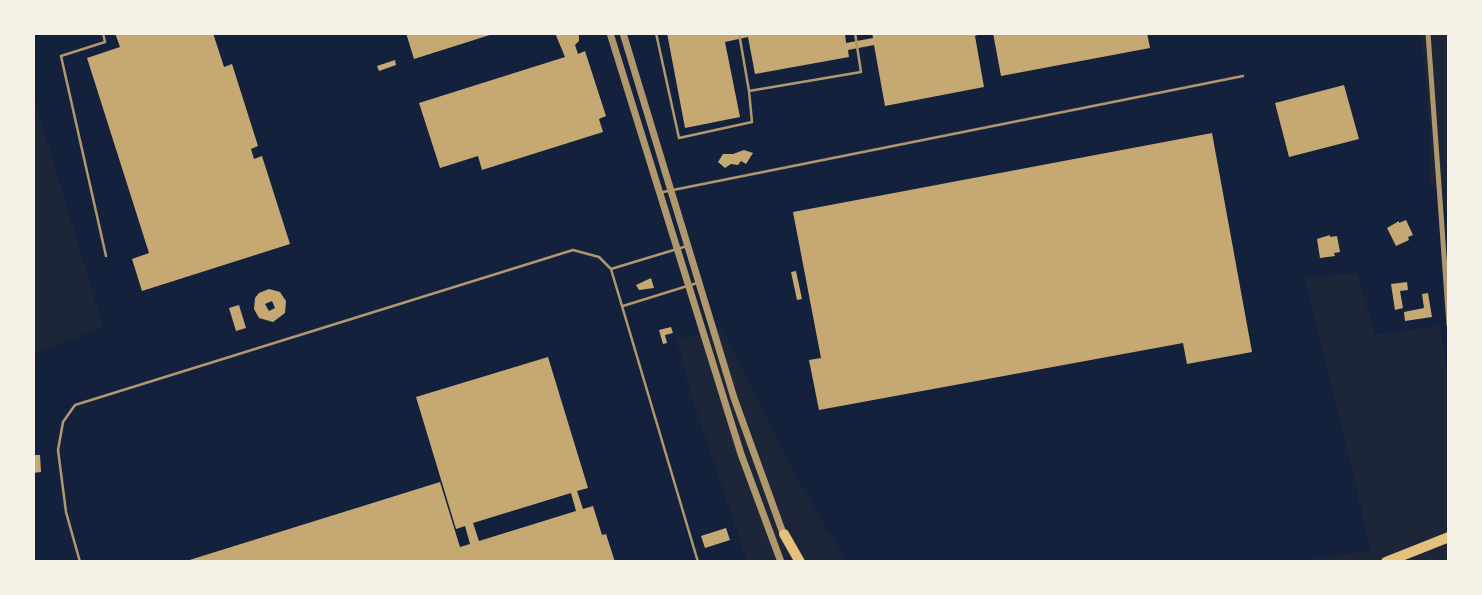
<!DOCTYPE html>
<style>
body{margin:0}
#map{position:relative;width:1482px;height:595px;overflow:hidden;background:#14213d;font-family:Barlow,sans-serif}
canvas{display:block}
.frame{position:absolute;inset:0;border:35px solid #f6f1e7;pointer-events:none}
</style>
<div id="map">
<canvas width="1482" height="595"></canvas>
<div class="frame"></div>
</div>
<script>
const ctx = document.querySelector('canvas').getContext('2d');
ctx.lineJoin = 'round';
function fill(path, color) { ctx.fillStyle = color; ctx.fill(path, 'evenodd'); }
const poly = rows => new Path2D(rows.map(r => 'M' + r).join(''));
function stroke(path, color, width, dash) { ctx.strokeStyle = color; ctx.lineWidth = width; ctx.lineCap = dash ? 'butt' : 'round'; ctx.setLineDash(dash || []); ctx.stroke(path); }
const green = poly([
 [1421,33,1449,33,1449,234,1442,184,1430,185,1430,129],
 [33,94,103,326,38,353,33,353],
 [1357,273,1375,335,1440,326,1449,383,1449,562,1292,562,1371,550,1305,277],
 [722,328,794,473,846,562,747,562,690,392,677,340]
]);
const building = poly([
 [115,33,213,33,224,67,232,64,258,146,251,149,254,159,262,156,290,244,142,291,132,259,149,253,87,58,120,47],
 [406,33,493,33,493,34,414,59],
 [555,33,579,33,579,41,575,45,578,54,585,51,606,116,599,119,603,132,482,170,478,156,440,168,419,103,565,57],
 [667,33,845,33,846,43,873,38,872,33,982,33,975,36,984,87,885,106,874,45,848,50,849,57,755,74,748,37,725,42,740,117,685,128],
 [993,33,1147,33,1150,48,1001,76],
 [395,60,396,65,379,71,377,66],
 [1344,85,1359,139,1289,157,1275,103],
 [1212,133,1252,352,1187,364,1183,343,819,410,809,360,821,358,793,212],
 [744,150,753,153,746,164,741,161,738,165,731,164,725,168,718,162,723,154,733,154],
 [1406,220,1413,235,1408,237,1409,240,1396,246,1387,228,1399,221,1399,223],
 [1330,235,1330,237,1337,236,1340,252,1334,253,1335,256,1320,258,1317,239],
 [796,271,802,299,797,300,791,272],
 [651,278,654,288,639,290,636,285],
 [1407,282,1408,290,1400,291,1403,308,1395,310,1391,284],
 [269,289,280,292,286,301,285,313,273,322,259,318,254,309,255,298,259,293],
 [272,301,275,308,269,311,265,304],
 [1428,293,1432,317,1405,321,1404,312,1424,308,1422,294],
 [239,305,246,328,236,331,229,308],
 [671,327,673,333,665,335,667,343,663,344,659,330],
 [548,357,588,488,577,491,583,509,593,506,602,535,606,534,615,562,183,562,440,482,460,547,470,544,465,526,456,529,416,397],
 [571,493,576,511,479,541,473,523],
 [33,455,40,455,41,472,33,473],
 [726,528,730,540,705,548,701,536]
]);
const service = poly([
 [103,33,105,42,61,56,106,256],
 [656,33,679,138,752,122,749,91,861,72,855,33],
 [739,33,749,91],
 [663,192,1243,76],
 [611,269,687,246],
 [623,306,697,283],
 [80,562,66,512,58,450,63,422,75,405,573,250,599,257,611,269,698,562]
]);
const minor = poly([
 [1428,33,1449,325]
]);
const tertiary = poly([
 [610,33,741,454,781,562],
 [623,33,734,398,784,536]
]);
const motorway = poly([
 [784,534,800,562],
 [1386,562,1449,537]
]);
fill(green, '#1d2539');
fill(building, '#c6a872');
stroke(service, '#b1986c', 2.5);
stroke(minor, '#b1986c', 5);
stroke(tertiary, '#b1986c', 7);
stroke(motorway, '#e5c07b', 10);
</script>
